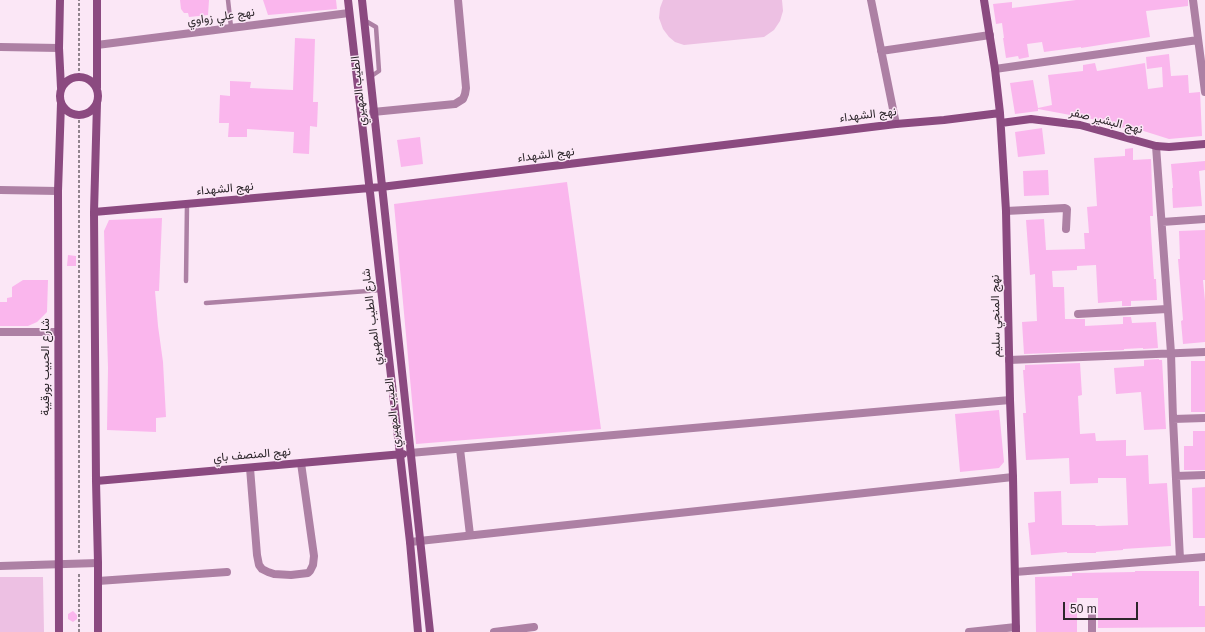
<!DOCTYPE html>
<meta charset="utf-8">
<style>
body{margin:0}
#map{position:relative;width:1205px;height:632px;overflow:hidden;background:#fbe7f6;font-family:Helvetica,sans-serif}
canvas{display:block}
.scale{position:absolute;left:1063px;top:602px;width:75px;height:18px;box-sizing:border-box;border:2px solid #2d262b;border-top:0;padding-left:5px;font-size:12px;line-height:14px;white-space:nowrap;color:#2d262b;-webkit-text-stroke:3px #fbe7f6;paint-order:stroke}
</style>
<div id="map">
<canvas width="1205" height="632"></canvas>
<div class="scale">50 m</div>
</div>
<script>
const ctx = document.querySelector('canvas').getContext('2d');
ctx.lineJoin = 'round';
function fill(path, color) { ctx.fillStyle = color; ctx.fill(path, 'evenodd'); }
const poly = rows => new Path2D(rows.map(r => 'M' + r).join(''));
function stroke(path, color, width, dash) { ctx.strokeStyle = color; ctx.lineWidth = width; ctx.lineCap = dash ? 'butt' : 'round'; ctx.setLineDash(dash || []); ctx.stroke(path); }
function write(font, color, halo, rows, align = 'center') {
  ctx.font = font + ' Helvetica,Vazirmatn,sans-serif'; ctx.lineWidth = 3; ctx.setLineDash([]); ctx.textBaseline = 'middle'; ctx.strokeStyle = halo; ctx.fillStyle = color; for (const [text, x, y, turn = 0] of rows) {
    ctx.save(); ctx.translate(x, y); ctx.rotate((+turn || 0) * Math.PI / 180); ctx.textAlign = isNaN(turn) ? turn : align; if (halo) ctx.strokeText(text, 0, 0); ctx.fillText(text, 0, 0); ctx.restore();
  }
}
const green = poly([
 [663,0,782,0,783,11,780,21,774,30,764,37,684,45,675,42,669,37,663,29,659,18,660,8],
 [0,577,43,577,44,632,0,632]
]);
const building = poly([
 [180,0,209,0,208,15,189,17,188,13,184,13,181,9],
 [263,0,336,0,337,9,268,15],
 [1076,0,1188,0,1188,6,1146,11,1150,37,1081,48,1081,47,1044,52,1042,42,1027,44,1029,57,1019,59,1018,56,1006,58,1003,38,1004,38,1002,23,996,24,993,4,1012,2,1012,8],
 [295,38,315,39,313,102,318,102,317,127,310,126,309,154,293,153,294,132,247,129,247,137,228,137,229,123,219,123,220,95,230,96,230,81,251,82,250,88,293,90],
 [1169,54,1171,76,1188,75,1189,93,1200,92,1202,136,1169,139,1131,127,1112,128,1108,127,1108,122,1038,109,1038,111,1015,114,1010,83,1033,80,1038,108,1052,105,1048,75,1083,71,1083,65,1095,63,1097,71,1145,63,1148,89,1163,87,1162,67,1147,69,1146,57],
 [1042,128,1045,154,1018,157,1015,132],
 [420,137,423,164,401,167,397,140],
 [1133,148,1133,160,1151,159,1153,216,1150,216,1154,279,1156,279,1157,300,1131,301,1131,306,1122,306,1122,301,1098,303,1096,265,1077,266,1077,270,1052,271,1053,287,1064,287,1065,319,1085,319,1085,326,1123,324,1123,317,1131,317,1132,323,1156,322,1158,348,1143,349,1143,348,1124,349,1124,350,1024,354,1022,322,1037,321,1035,274,1030,275,1026,220,1044,219,1046,250,1085,249,1084,233,1089,233,1087,207,1097,206,1094,158,1125,156,1125,149],
 [1205,161,1205,170,1199,171,1202,206,1173,208,1172,188,1173,188,1171,164],
 [1048,170,1049,195,1024,196,1023,171],
 [567,182,601,429,416,444,394,204],
 [162,218,159,291,155,291,158,326,163,362,166,417,156,418,156,432,107,430,108,368,104,231,109,220],
 [1205,230,1205,280,1203,280,1205,301,1205,342,1183,344,1181,321,1183,320,1178,259,1180,259,1179,231],
 [68,255,76,256,76,266,67,266],
 [23,280,48,280,47,312,37,322,28,326,0,326,0,302,7,302,7,298,12,297,12,287],
 [1159,359,1159,360,1162,360,1166,429,1144,430,1141,392,1116,394,1114,368,1144,366,1144,360],
 [1191,361,1205,361,1205,412,1191,412],
 [1080,363,1082,395,1078,396,1080,434,1095,433,1096,441,1126,440,1126,456,1148,455,1149,484,1167,483,1171,546,1123,549,1123,550,1096,552,1096,553,1067,553,1067,552,1031,555,1028,523,1035,522,1034,492,1061,491,1062,525,1095,525,1096,526,1128,525,1126,478,1098,478,1098,483,1070,484,1069,458,1026,460,1023,413,1026,413,1023,370,1025,370,1025,365],
 [999,410,1004,462,999,468,960,472,955,414],
 [1193,431,1205,431,1205,470,1184,470,1184,446,1193,446],
 [1205,487,1205,538,1193,538,1192,488],
 [1135,571,1199,571,1199,606,1205,606,1205,627,1098,628,1098,598,1077,598,1077,632,1036,632,1035,577,1072,576,1072,573,1075,573,1135,572],
 [73,611,77,615,77,619,73,622,68,619,68,614]
]);
const path = poly([
 [79,76,79,0],
 [79,115,79,555],
 [79,632,79,572]
]);
const lane = poly([
 [228,0,231,27],
 [364,20,376,27,379,71,370,77],
 [186,281,187,204],
 [206,303,381,290]
]);
const street = poly([
 [871,0,896,124],
 [1193,0,1205,92],
 [97,45,349,13],
 [0,47,59,48],
 [881,51,990,35],
 [995,69,1198,40],
 [373,112,455,104,463,99,465,94,466,88,458,0],
 [1156,146,1171,353,1173,419,1180,559],
 [0,190,58,191],
 [1006,211,1065,208,1067,209,1066,229],
 [1162,222,1205,219],
 [1078,314,1167,309],
 [0,332,58,332],
 [1009,360,1205,352],
 [1173,419,1205,418],
 [460,449,470,535],
 [410,453,1010,400],
 [250,468,257,555,259,565,262,569,268,572,274,574,291,575,308,573,310,571,313,565,314,556,301,463],
 [1176,476,1205,475],
 [410,542,1013,477],
 [0,566,98,563],
 [1015,572,1205,557],
 [98,581,227,572],
 [1092,610,1092,632],
 [494,632,534,627],
 [969,632,1016,627]
]);
const secondary = poly([
 [60,0,59,48,61,88],
 [348,0,410,542,418,632],
 [362,0,430,632],
 [984,0,995,69,1000,113,1006,211,1010,400,1013,477,1016,632],
 '60 96a19 19 0 1 1 38 0a19 19 0 1 1-38 0Z',
 [97,88,97,0],
 [97,103,94,212,96,481,98,563,98,632],
 [1001,123,1031,119,1080,125,1156,146,1169,147,1205,144],
 [94,212,381,187,896,124,944,120,1000,113],
 [96,481,403,454],
 [59,632,58,191,61,103]
]);
const streetNames = [
 ["نهج علي زواوي",221,17,-8],
 ["الطيب المهيري",359,91,-96],
 ["نهج الشهداء",868,115,-7],
 ["نهج البشير صفر",1106,121,14],
 ["نهج الشهداء",546,155,-7],
 ["نهج الشهداء",225,189,-5],
 ["نهج المنجي سليم",996,316,-91],
 ["شارع الطيب المهيري",372,317,-97],
 ["شارع الحبيب بورقيبة",46,367,-90],
 ["الطيب المهيري",393,413,-96],
 ["نهج المنصف باي",252,455,-5]
];
fill(green, '#edc0e3');
fill(building, '#fab6ed');
stroke(path, '#91848e', 2, [3, 2]);
stroke(lane, '#ad80a4', 4.5);
stroke(street, '#ad80a4', 8);
stroke(secondary, '#8b4a80', 8);
write('12px', '#2d262b', '#fbe7f6', streetNames);
</script>
